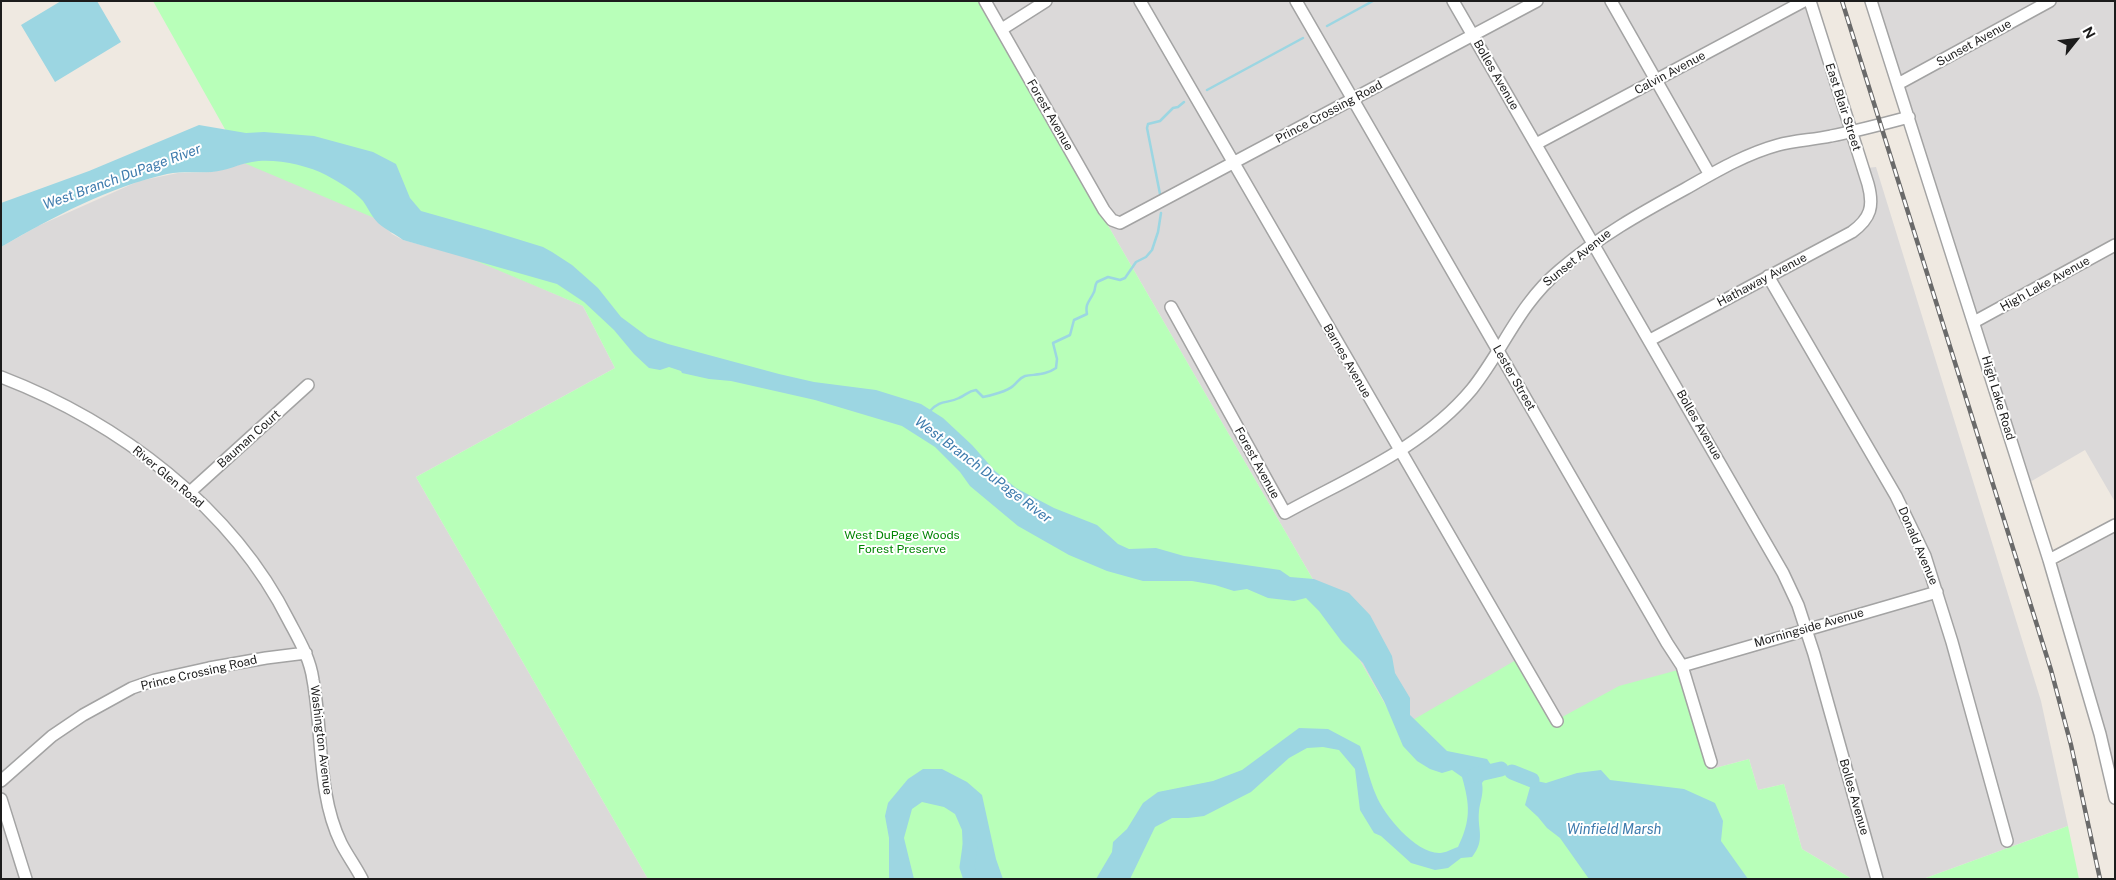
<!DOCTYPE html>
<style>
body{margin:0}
#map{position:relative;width:2116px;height:880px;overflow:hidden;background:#efe9e1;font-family:"Public Sans",sans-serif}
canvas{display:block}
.frame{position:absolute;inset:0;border:2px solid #1c1c1c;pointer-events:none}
.north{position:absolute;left:2051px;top:15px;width:50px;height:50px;-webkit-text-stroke:4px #fff;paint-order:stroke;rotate:61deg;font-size:14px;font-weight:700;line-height:20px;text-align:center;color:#1c1c1c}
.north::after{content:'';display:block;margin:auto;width:18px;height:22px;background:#1c1c1c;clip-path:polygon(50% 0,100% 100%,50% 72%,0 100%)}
</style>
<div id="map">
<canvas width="2116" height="880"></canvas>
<div class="frame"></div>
<div class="north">N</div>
</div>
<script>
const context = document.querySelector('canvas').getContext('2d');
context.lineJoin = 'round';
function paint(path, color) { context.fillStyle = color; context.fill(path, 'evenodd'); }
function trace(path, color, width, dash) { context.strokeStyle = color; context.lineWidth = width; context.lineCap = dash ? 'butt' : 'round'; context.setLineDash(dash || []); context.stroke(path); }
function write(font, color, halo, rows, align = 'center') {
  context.font = font + ' "Public Sans",sans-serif'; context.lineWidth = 4; context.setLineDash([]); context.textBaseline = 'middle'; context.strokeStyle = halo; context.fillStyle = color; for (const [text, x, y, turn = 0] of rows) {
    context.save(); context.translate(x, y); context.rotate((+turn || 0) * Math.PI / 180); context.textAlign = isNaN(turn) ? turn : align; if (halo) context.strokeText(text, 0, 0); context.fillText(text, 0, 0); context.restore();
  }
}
paint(new Path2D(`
 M978 1H1804L1856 169 1876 167 2041 701 2068 826 1923 879H1852L1802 849 1784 784 1758 790 1749 759 1708 770 1553 723 1399 728Z
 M1876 1H2115V502L2085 450 2030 482Z
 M250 162 346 186 392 234 403 240 474 259 583 306 615 368 416 477 648 879H1V247L38 226 139 181 178 173 211 172Z
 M2115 532V776L2083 652 2056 565Z`), '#dbd9d9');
paint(new Path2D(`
 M153 1H978L1399 728 1516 660 1553 722 1619 686 1678 670 1708 770 1749 759 1758 790 1784 784 1802 849 1852 879H648L416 477 615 368 583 306 244 163Z
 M2068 826 2079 879H1923Z`), '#b8ffb9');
paint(new Path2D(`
 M61 1H97L121 42 55 82 21 25Z
 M199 125 246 133 264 132 314 136 373 152 396 164 410 198 421 211 488 230 543 247 552 252 572 265 598 288 621 317 648 337 668 344 779 374 814 382 876 390 921 404 943 418 972 445 995 471 1016 488 1054 508 1097 525 1118 544 1129 549 1156 548 1184 556 1280 570 1290 577 1314 579 1349 593 1370 615 1392 656 1395 673 1410 698V715L1447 751 1487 759 1491 765 1490 772 1482 783C1484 794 1480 801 1479 811 1477 830 1486 839 1472 857L1461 858 1448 868 1435 870 1411 863 1381 836 1374 833 1360 810 1355 769 1339 750 1323 747 1307 748 1289 758 1251 792 1204 816 1188 818H1172L1155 827 1130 879H1096L1112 852 1113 842 1127 829 1143 803 1158 792 1213 781 1242 770 1299 728 1328 729 1360 746C1366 762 1369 779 1376 795 1384 815 1416 854 1440 853 1445 853 1452 849 1458 847 1471 820 1470 805 1462 777L1452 770 1442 773 1430 769 1417 761 1403 746 1384 701 1363 663 1342 642 1319 611 1306 598 1294 601 1268 598 1247 589 1234 591 1215 585 1192 581H1143L1107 571 1069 555 1018 526 970 486 960 472 935 447 902 426 815 400 731 381 709 379 682 373 681 371 669 367 660 370 649 368 634 354 614 330 584 302 557 284 403 240C395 234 386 230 378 223 372 217 368 208 363 201 353 190 339 182 326 175 307 165 273 158 252 162 239 164 226 171 212 172 197 173 183 171 167 174 109 187 53 217 1 247V203L89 171Z
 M923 769H942L967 782 982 795 996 859 1003 879H972L963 854 962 830 955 814 944 807 922 802 912 809 904 838 914 879H889V838L885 816 888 803 908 779Z
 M1601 770 1610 780 1684 789 1715 803 1723 821 1721 841 1748 879H1589L1560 838 1547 828 1538 817 1525 805 1532 780 1546 783 1577 773Z`), '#9cd6e2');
trace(new Path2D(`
 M1327 26 1373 1
 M1207 90 1303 38
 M1160 194 1147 128 1148 124 1160 121 1173 108 1178 107 1184 102
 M930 411C941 399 947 404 959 398 966 395 968 391 976 390L983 397C989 396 1008 391 1013 386 1018 382 1019 378 1025 376 1037 374 1046 375 1056 368L1057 359 1053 343 1070 335 1074 320 1087 314C1085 304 1089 302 1093 294 1096 290 1094 286 1097 282L1108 277 1120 280 1125 278 1136 262 1146 257 1152 250 1158 232 1161 213`), '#9cd6e2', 2.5);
trace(new Path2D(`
 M1512 772 1532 780
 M1475 775 1501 769
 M970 846 967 867 971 879`), '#9cd6e2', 15);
const minor = new Path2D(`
 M985 1 1104 210 1112 220 1120 223 1537 1
 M1140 1 1557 721
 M1296 1 1667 643 1682 666 1711 762
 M1453 1 1783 573 1798 605 1814 654 1877 879
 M1611 1 1710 175
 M1871 1 2049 560 2100 734 2115 798
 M1002 29 1046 1
 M1898 84 2050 1
 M1536 144 1804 1
 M1768 276 1896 496 1925 556 1952 642 2007 841
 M1171 307 1285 513C1350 477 1423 448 1472 389 1504 349 1518 305 1560 270 1598 237 1641 213 1685 189 1715 172 1745 154 1778 145 1795 140 1813 140 1831 136 1857 131 1883 124 1909 117
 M1974 322 2115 245
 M1650 340 1852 232C1871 218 1874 206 1868 184L1810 1
 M1 377C118 422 232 507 289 621 299 640 310 658 313 680 323 732 317 794 341 843 347 855 356 867 362 879
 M190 492 308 385
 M2049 560 2115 525
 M1682 666 1937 592
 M1 781 52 736 83 715 132 688 155 680 209 668 266 658 306 653
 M1 799 26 879`);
trace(minor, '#a3a3a3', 14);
trace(minor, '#fff', 11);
const rail = new Path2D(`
 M1842 1 2051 670 2071 745 2100 879`);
trace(rail, '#6a6a6a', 4.5);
trace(rail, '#fff', 2.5, [8]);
write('12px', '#1c1c1c', '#fff', [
 ["Sunset Avenue",1974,43,-29],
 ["Calvin Avenue",1670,73,-28],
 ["Bolles Avenue",1496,75,60],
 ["East Blair Street",1843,107,72],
 ["Prince Crossing Road",1329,112,-28],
 ["Forest Avenue",1050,115,60],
 ["Sunset Avenue",1577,258,-39],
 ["Hathaway Avenue",1762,280,-28],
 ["High Lake Avenue",2045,284,-29],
 ["Barnes Avenue",1347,361,60],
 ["Lester Street",1514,378,60],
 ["High Lake Road",1998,398,73],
 ["Bolles Avenue",1699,425,60],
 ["Bauman Court",249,439,-42],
 ["Forest Avenue",1257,463,61],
 ["River Glen Road",168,477,40],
 ["Donald Avenue",1918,546,67],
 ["Morningside Avenue",1809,628,-16],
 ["Prince Crossing Road",199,673,-13],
 ["Washington Avenue",321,740,83],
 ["Bolles Avenue",1854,797,74]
]);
write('12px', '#008503', '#fff', [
 ["West DuPage Woods",902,535],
 ["Forest Preserve",902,549]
]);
write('italic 14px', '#3e7bad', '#fff', [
 ["West Branch DuPage River",122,177,-20],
 ["West Branch DuPage River",983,470,37],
 ["Winfield Marsh",1614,830]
]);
</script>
